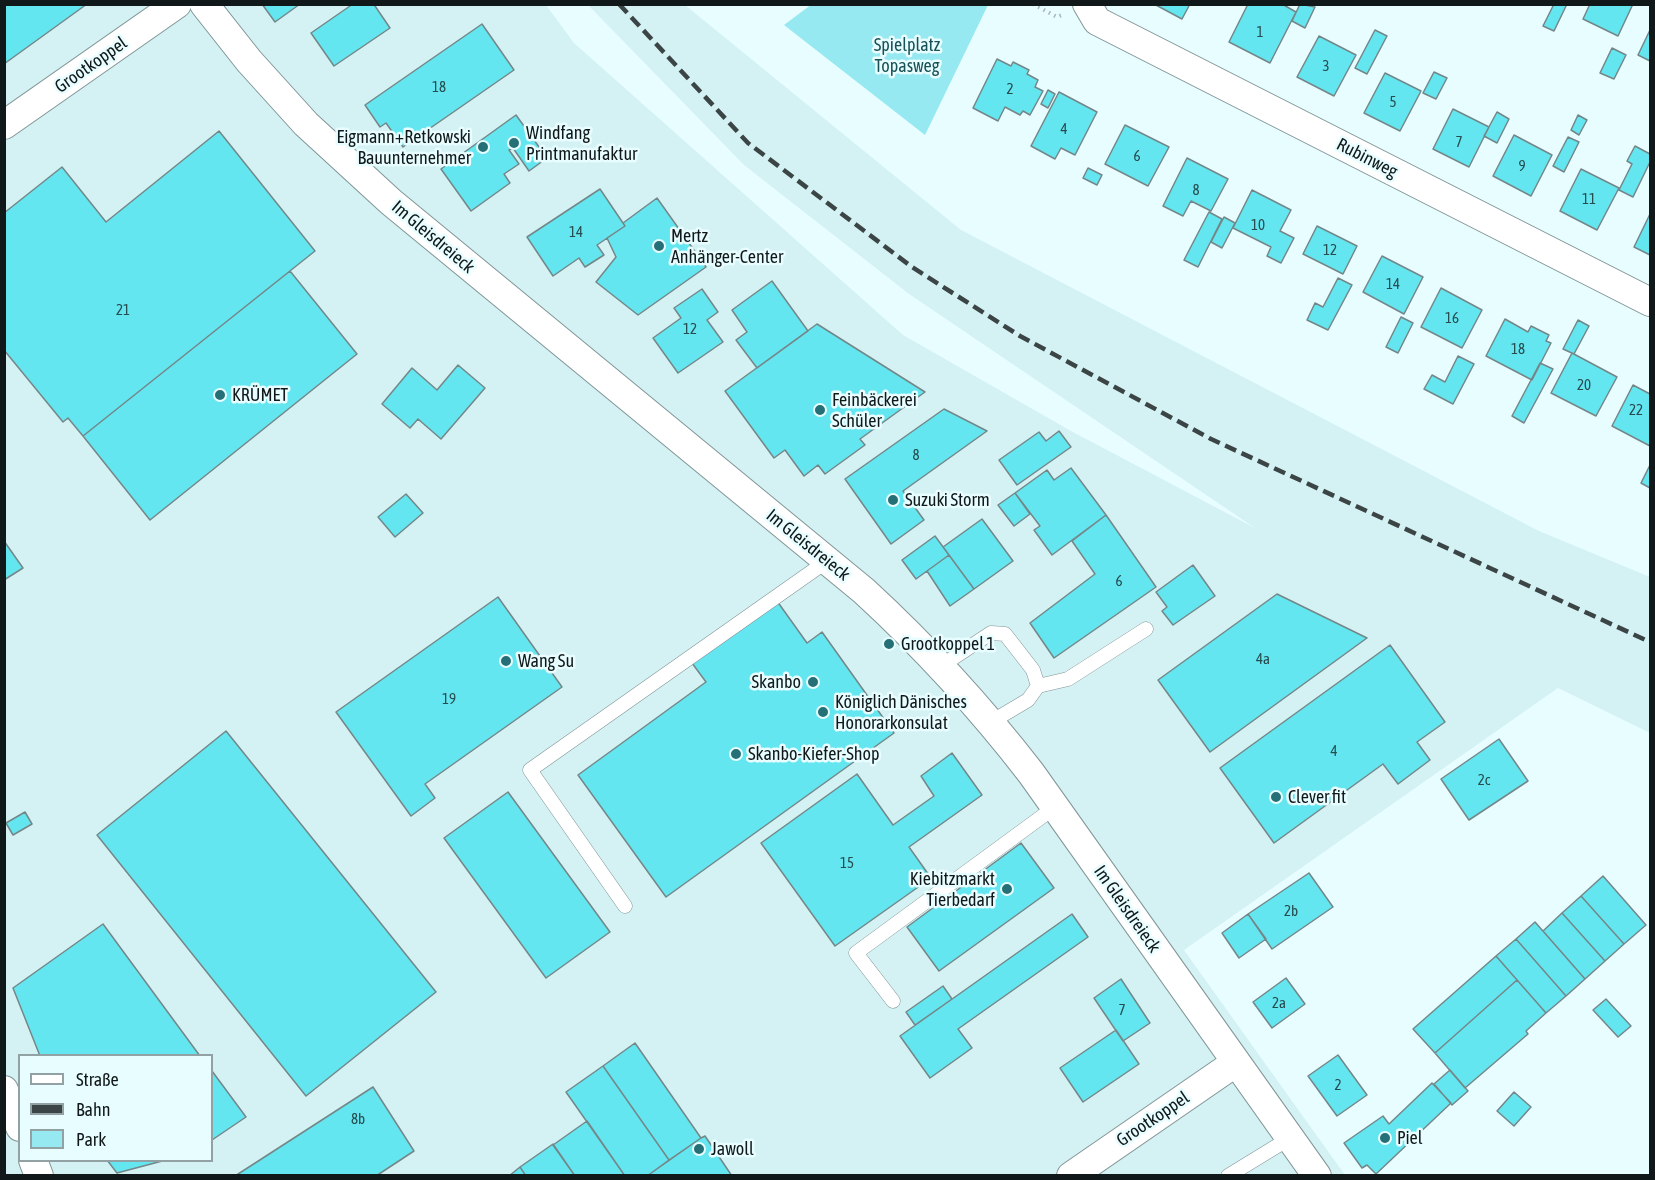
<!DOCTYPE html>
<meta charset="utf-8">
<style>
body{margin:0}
#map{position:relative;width:1655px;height:1180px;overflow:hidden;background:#e8fdff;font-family:"Asap Condensed",sans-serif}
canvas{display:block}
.frame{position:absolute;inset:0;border:6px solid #111819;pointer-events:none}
.legend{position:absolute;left:18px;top:1054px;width:195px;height:108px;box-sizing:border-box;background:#e8fdff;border:2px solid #92a1a3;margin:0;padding:8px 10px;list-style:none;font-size:18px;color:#111819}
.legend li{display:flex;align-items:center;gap:12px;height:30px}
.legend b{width:30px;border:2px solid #92a1a3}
</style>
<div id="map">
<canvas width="1655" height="1180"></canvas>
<div class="frame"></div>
<ul class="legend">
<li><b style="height:8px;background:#fff"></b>Straße</li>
<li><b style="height:8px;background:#3b4546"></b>Bahn</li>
<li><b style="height:16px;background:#96e9f0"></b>Park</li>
</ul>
</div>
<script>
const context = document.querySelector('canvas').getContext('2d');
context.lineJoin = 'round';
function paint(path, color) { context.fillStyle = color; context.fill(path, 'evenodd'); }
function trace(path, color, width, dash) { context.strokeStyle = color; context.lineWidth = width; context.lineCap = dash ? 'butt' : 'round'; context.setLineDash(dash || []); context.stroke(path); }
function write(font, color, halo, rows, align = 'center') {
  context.font = font + ' "Asap Condensed",sans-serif'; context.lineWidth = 5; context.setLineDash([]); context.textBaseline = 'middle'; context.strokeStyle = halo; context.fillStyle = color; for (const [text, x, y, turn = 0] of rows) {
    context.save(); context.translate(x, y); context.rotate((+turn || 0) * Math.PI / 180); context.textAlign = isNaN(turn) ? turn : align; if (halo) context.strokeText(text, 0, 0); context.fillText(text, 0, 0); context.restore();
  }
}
paint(new Path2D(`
 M5 5H546L574 43 903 335 1071 431 1255 528 909 294 744 165 588 5H685L961 230 1539 531 1650 577V733L1558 688 1184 950 1345 1175 5 1176ZM20 1056H212V1160H20Z`), '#d4f2f4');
paint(new Path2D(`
 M812 4H988V5L925 135 784 25Z`), '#96e9f0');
const building = new Path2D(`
 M4 4H87L4 64Z
 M262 4H300L275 22Z
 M349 4H377L375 6 390 28 334 66 311 33 350 6Z
 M1154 4H1190L1182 19Z
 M1248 4H1282L1296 12 1270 63 1229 42Z
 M1300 4 1315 7 1305 28 1292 21Z
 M1554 4H1567L1554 31 1543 26Z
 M1590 4H1633L1618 36 1583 19Z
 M482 24 514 70 403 147 386 123 380 127 365 105Z
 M1375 30 1387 36 1367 74 1355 68Z
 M1650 30V61L1638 55Z
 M1319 36 1356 55 1334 96 1297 77Z
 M1612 48 1626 55 1614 79 1600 73Z
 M997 59 1011 66 1013 62 1029 70 1027 74 1038 80 1035 87 1043 91 1030 115 1023 111 1020 115 1005 107 998 121 973 108Z
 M1434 72 1447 78 1436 99 1423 93Z
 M1385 73 1421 91 1400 131 1364 113Z
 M1048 90 1055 94 1048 108 1041 104Z
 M1059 92 1097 112 1075 155 1061 148 1055 159 1031 146Z
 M1453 109 1489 127 1469 167 1433 149Z
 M1497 112 1509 119 1497 143 1484 136Z
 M516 115 547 158 529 171 513 148 509 150 519 164 504 174 510 183 471 211 441 169Z
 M1578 115 1587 120 1579 135 1571 130Z
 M1125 125 1169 147 1148 186 1105 164Z
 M219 131 315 251 83 436 68 418 63 422 4 350V213L62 167 106 222Z
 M1514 135 1552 155 1531 196 1493 176Z
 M1568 137 1579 142 1564 172 1553 166Z
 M1635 146 1650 154V162L1633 197 1619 190 1632 164 1627 161Z
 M1187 158 1228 179 1211 211 1191 201 1183 216 1163 206Z
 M1088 168 1102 175 1097 185 1083 178Z
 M1581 169 1619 188 1597 230 1560 211Z
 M600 189 625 226 597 245 604 255 585 267 579 258 553 276 527 237Z
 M1252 190 1291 210 1280 231 1294 238 1281 263 1267 256 1271 247 1233 228Z
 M657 198 706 267 638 315 596 282 616 257 607 238 625 226 623 223Z
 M1209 212 1222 219 1198 267 1184 260Z
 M1650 214V255L1634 247Z
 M1224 217 1235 223 1222 248 1211 242Z
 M1317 226 1357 246 1343 274 1303 254Z
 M1382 256 1423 277 1404 314 1363 292Z
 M290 271 357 354 150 520 83 436Z
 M1338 278 1352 285 1328 330 1307 320 1315 303 1323 307Z
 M772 281 808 331 757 368 736 340 747 332 732 310Z
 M1441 288 1482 310 1462 348 1421 327Z
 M702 289 718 312 707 320 723 342 678 373 653 338 681 318 674 308Z
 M1401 317 1413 323 1398 353 1386 347Z
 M1505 319 1528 332 1531 326 1549 335 1546 341 1551 343 1532 380 1486 356Z
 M1578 320 1589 326 1574 354 1563 349Z
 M817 324 925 392 860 439 865 445 825 474 818 465 804 476 785 450 774 458 725 391Z
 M1572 353 1617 377 1596 416 1551 393Z
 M1458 356 1474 364 1453 404 1424 389 1432 375 1445 382Z
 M1540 363 1553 369 1524 423 1512 416Z
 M458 365 485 388 441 439 418 419 410 428 382 404 412 368 437 390Z
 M1633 385 1650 394V446L1612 426Z
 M944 409 987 431 903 491 924 520 891 544 845 479Z
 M1059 431 1071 447 1017 485 999 460 1039 432 1046 441Z
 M1650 465V488L1641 483Z
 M1071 468 1106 515 1052 555 1034 530 1040 526 1015 493 1047 470 1054 480Z
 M1015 493 1030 514 1014 526 998 505Z
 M406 494 423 513 395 537 378 517Z
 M1106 515 1156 587 1054 658 1030 623 1095 574 1072 541Z
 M982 519 1013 561 974 589 943 547Z
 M935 536 949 555 916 579 902 560Z
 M4 541 23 568 4 580Z
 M949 555 974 589 950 606 927 571Z
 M1193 565 1215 596 1173 625 1162 611 1167 607 1156 592Z
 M1277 594 1367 638 1210 752 1158 680Z
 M498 597 562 687 425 784 435 798 411 816 336 712Z
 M777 601 807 643 822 632 894 733 666 897 578 775 706 682 692 663Z
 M1390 645 1445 722 1417 742 1430 760 1398 784 1383 764 1274 843 1220 768Z
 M226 731 436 992 306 1096 97 835Z
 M1499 739 1528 781 1469 820 1441 779Z
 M952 753 982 795 909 847 931 878 835 946 761 843 857 774 893 825 934 796 921 776Z
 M508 792 610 932 546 978 444 838Z
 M25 812 32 824 13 835 6 823Z
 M1021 843 1054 888 939 971 907 927Z
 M1309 873 1333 907 1272 949 1248 914Z
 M1603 876 1646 925 1624 944 1581 896Z
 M1581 896 1624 944 1605 961 1562 913Z
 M1562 913 1605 961 1585 979 1543 931Z
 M1072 914 1088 937 958 1029 972 1048 930 1078 900 1036Z
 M1248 914 1266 939 1239 958 1222 933Z
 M1535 922 1585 979 1566 996 1516 939Z
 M103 924 200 1056H40L13 988Z
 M1516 939 1566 996 1546 1013 1496 956Z
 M1496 956 1517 980 1435 1053 1413 1029Z
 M1286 978 1305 1004 1272 1028 1253 1002Z
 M1121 979 1150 1023 1123 1041 1094 998Z
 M1517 980 1546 1013 1526 1031 1528 1034 1465 1088 1435 1053Z
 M943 986 952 999 915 1025 906 1012Z
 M1606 999 1631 1026 1618 1037 1593 1010Z
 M1116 1030 1139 1064 1083 1102 1060 1068Z
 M635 1043 701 1138 669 1160 603 1066Z
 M1338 1055 1367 1095 1337 1116 1308 1076Z
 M603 1066 669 1160 647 1176H625L566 1092Z
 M1450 1070 1468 1091 1452 1105 1434 1084Z
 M212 1071 246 1117 212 1140Z
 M1432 1083 1451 1103 1376 1174 1367 1165 1362 1168 1344 1143 1383 1116 1389 1124Z
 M373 1087 414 1151 376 1176H235Z
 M1514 1092 1531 1107 1514 1126 1497 1111Z
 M587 1121 625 1176H575L553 1145Z
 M705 1136 732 1176H647L701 1138Z
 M553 1144 575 1176H526L520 1167Z
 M107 1160H166L117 1173Z
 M520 1167 526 1176H509Z`);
paint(building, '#64e6f1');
trace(building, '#748788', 1.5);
const lane = new Path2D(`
 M941 666 991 633 1005 634 1033 670 1038 686 1028 700 991 722
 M1038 686 1068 679 1146 629
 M625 906 530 770 827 561
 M893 1001 856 953 1055 807
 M1228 1176 1290 1138`);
const street = new Path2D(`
 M204 4 249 61 306 124 391 202 864 591C925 647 980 707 1031 773L1317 1176
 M1087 4 1097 21 1650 302
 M4 125 177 4
 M4 1090 20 1127
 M33 1160 39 1176
 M1071 1176 1235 1063`);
trace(lane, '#829597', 15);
trace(street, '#829597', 30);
trace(new Path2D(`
 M1033 4 1057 17 1062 15`), '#a7b8ba', 4, [1.5, 4.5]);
trace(lane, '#fff', 14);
trace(street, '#fff', 28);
trace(new Path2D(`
 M619 4 748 143 912 267 1020 336 1211 439 1650 642`), '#3b4546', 4.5, [12, 6]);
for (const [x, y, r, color] of [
 [514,143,6,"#257076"],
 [483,147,6,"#257076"],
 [659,246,6,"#257076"],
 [220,395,6,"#257076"],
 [820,410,6,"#257076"],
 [893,500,6,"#257076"],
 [889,644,6,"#257076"],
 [506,661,6,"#257076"],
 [813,682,6,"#257076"],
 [823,712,6,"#257076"],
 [736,754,6,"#257076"],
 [1276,797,6,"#257076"],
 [1007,889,6,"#257076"],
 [1385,1138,6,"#257076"],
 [699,1149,6,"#257076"]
]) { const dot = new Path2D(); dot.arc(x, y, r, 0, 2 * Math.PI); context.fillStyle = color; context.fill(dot); trace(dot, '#e8fdff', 2); }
write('15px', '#264c4f', null, [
 ["1",1260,32],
 ["3",1326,66],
 ["18",439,87],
 ["2",1010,89],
 ["5",1393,102],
 ["4",1064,129],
 ["7",1459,142],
 ["6",1137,156],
 ["9",1522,166],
 ["8",1196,190],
 ["11",1589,199],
 ["10",1258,225],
 ["14",576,232],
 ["12",1330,250],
 ["14",1393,284],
 ["21",123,310],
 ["16",1452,318],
 ["12",690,329],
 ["18",1518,349],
 ["20",1584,385],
 ["22",1636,410],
 ["8",916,455],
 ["6",1119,581],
 ["4a",1263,659],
 ["19",449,699],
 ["4",1334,751],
 ["2c",1484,780],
 ["15",847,863],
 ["2b",1291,911],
 ["2a",1279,1003],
 ["7",1122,1010],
 ["2",1338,1085],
 ["8b",358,1119]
]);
write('18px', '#185156', '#e8fdff', [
 ["Spielplatz",907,45],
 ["Topasweg",907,66]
]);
write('18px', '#111819', '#e8fdff', [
 ["Grootkoppel",91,65,-35],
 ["Rubinweg",1367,158,27],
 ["Im Gleisdreieck",433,237,40],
 ["Im Gleisdreieck",808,545,39],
 ["Im Gleisdreieck",1127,909,55],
 ["Grootkoppel",1153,1119,-34]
]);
write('18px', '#111819', '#e8fdff', [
 ["Windfang",526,133],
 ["Printmanufaktur",526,154],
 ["Eigmann+Retkowski",471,137,"right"],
 ["Bauunternehmer",471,158,"right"],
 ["Mertz",671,236],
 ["Anhänger-Center",671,257],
 ["KRÜMET",232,395],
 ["Feinbäckerei",832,400],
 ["Schüler",832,421],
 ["Suzuki Storm",905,500],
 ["Grootkoppel 1",901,644],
 ["Wang Su",518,661],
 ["Skanbo",801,682,"right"],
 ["Königlich Dänisches",835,702],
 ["Honorarkonsulat",835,723],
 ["Skanbo-Kiefer-Shop",748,754],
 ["Clever fit",1288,797],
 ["Kiebitzmarkt",995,879,"right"],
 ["Tierbedarf",995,900,"right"],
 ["Piel",1397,1138],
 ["Jawoll",711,1149]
], 'left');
</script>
